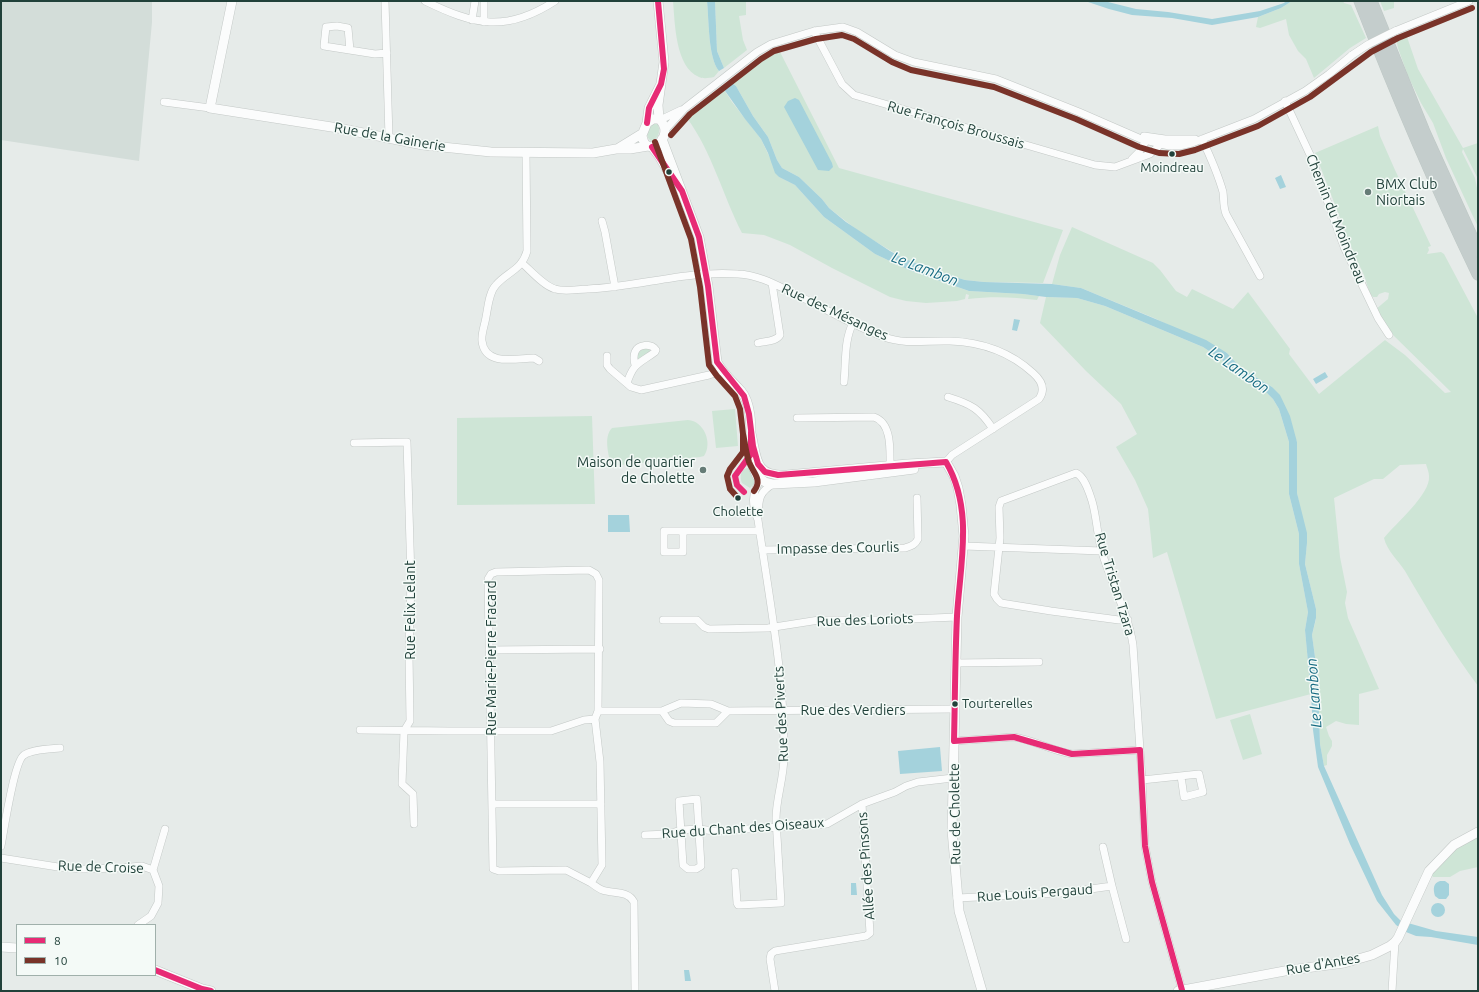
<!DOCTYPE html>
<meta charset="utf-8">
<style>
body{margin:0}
#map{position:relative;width:1479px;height:992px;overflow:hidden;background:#e6ebe9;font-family:Ubuntu,sans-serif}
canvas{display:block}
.frame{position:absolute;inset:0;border:2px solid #21413a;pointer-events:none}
.legend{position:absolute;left:16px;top:924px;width:140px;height:52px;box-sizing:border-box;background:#f4faf7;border:1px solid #a0b0ab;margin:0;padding:5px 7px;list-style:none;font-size:12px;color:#21413a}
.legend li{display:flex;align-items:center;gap:8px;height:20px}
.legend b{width:20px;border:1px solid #a0b0ab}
</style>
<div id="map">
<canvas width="1479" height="992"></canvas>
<div class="frame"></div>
<ul class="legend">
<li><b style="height:5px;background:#e72b75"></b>8</li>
<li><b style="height:5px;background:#793329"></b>10</li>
</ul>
</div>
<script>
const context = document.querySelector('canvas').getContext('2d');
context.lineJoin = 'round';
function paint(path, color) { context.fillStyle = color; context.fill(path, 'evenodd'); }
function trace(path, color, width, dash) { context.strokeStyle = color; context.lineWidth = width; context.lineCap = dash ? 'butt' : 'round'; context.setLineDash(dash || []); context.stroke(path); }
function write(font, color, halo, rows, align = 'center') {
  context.font = font + ' Ubuntu,sans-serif'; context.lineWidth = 3; context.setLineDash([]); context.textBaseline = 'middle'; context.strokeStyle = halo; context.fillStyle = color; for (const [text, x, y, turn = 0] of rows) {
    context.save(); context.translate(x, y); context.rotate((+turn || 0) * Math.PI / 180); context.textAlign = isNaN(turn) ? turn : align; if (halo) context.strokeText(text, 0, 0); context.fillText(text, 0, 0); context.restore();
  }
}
paint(new Path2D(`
 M1 1H152V22L139 161 1 140Z`), '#d3ddd9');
paint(new Path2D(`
 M673 1H707C709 19 708 58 719 71L714 77C709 78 703 79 699 77 675 67 675 23 673 1Z
 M715 1H746V15L739 16 743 40 747 50 724 68 717 51Z
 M1292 1H1343L1344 3 1351 5 1366 38 1350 48 1314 78 1306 59 1298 51 1289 35 1286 19 1260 28 1256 27 1258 17 1281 8Z
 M1380 1H1394V8L1384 11Z
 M1406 34 1418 69 1463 148 1478 143V179L1463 149 1462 152 1475 178 1478 193V227L1446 158 1433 123 1421 103 1408 76 1398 48 1396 38Z
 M778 48 839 168 1063 230 1043 283 984 282 965 280 933 270 903 258 861 233 829 208 822 199 799 177 782 168 777 160 768 137 753 116 736 86 732 83Z
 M723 88 732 102 761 139 779 177 795 185 824 217 875 254 909 270 969 291 1023 294 1039 296 1037 300C1014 297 992 296 968 299L969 295 966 294 965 299 957 301 926 303 906 301 890 297 832 268 790 245 764 235 742 233C723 196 712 152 687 118Z
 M655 123 658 125C661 131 658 140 651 141L648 138 647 134 650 125Z
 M1378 126 1380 136 1395 170 1431 246 1428 247 1429 250 1427 254 1441 252 1444 254 1478 318V686C1451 650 1428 610 1405 571 1398 560 1387 551 1384 538 1395 524 1431 494 1429 476 1429 472 1427 468 1426 464L1400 465 1383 479H1374L1334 498 1340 557 1347 592 1345 603 1348 618 1379 689 1359 694V725L1346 724 1336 721 1326 727 1329 736 1332 741V746L1327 755V765L1324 766 1320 744 1318 679 1312 635 1316 619V609L1305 564 1307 543 1297 493V442L1272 387 1241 368 1227 353 1154 318 1081 288 1052 284 1060 255 1072 227 1153 263 1160 270 1176 291 1187 297 1192 289 1233 309 1248 292 1290 349 1289 354 1319 394 1385 340 1405 355 1445 393 1451 392 1392 334 1375 310 1388 299 1389 293 1385 292 1379 294 1377 297H1373L1370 294 1364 275 1354 254 1315 153Z
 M1046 297 1077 298 1105 306 1203 347 1221 359 1237 374 1267 393 1273 399 1279 409 1289 442V494L1299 534V564L1308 612 1305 630 1311 694 1216 719 1167 552 1153 558 1148 509 1135 480 1116 447 1137 434 1121 404 1086 371 1040 323Z
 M645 347 650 349V352L639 360H637L636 353Z
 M735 409 738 446 716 448 712 411Z
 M592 416 595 504 457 505V418Z
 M688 420C704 421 713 443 704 456L700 457 611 466C609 455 603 437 612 428Z
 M748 468 754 476V484L750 488 742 483C739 477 741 468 748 468Z
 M1250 714 1262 754 1243 760 1230 720Z
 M1478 832V867L1460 871 1450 877H1433L1429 871Z`), '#cee5d6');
paint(new Path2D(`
 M707 1H715L717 51 724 68 719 71C708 58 709 19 707 1Z
 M1085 1H1104L1136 9 1168 12 1212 19 1260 11 1284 3 1286 1H1292L1281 8 1258 17 1212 25 1172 18 1132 15 1109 9Z
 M732 83 736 86 753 116 768 137 777 160 782 168 799 177 822 199 829 208 846 222 890 251 903 258 933 270 965 280 984 282 1052 284 1081 288 1206 340 1227 353 1241 368 1272 387 1280 395 1290 416 1297 442V493L1307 533V543L1305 564 1316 609V618L1312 635 1318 679 1320 744 1324 766 1382 895 1394 914 1401 921 1436 931 1478 937V945L1431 937 1416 936 1406 932 1396 925 1377 901 1350 844 1318 767 1313 730 1311 694 1305 630 1308 612 1299 564V534L1289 494V442L1279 409 1273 399 1267 393 1237 374 1221 359 1203 347 1105 306 1077 298 1046 297 1023 294 969 291 909 270 875 254 824 217 795 185 779 177 775 173 768 153 761 139 745 119 723 88Z
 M795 98 799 100 832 163 833 167 829 171 818 170 784 107 788 101Z
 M1281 175 1286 187 1280 189 1275 178Z
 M1014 319 1020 320 1017 331 1012 330Z
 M1325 372 1328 377 1316 384 1313 379Z
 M608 515H629L630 532H608Z
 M940 747 942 771 900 774 898 751Z
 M1440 881H1445L1449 884V895L1446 899H1439L1435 896C1433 889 1433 883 1440 881Z
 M851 883H856L857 895H851Z
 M1431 910a7 7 0 1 1 14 0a7 7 0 1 1-14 0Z
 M684 970H689L691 981H685Z`), '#a4d2dc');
const minor = new Path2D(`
 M385 1 389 138
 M425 1C474 25 506 33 555 1
 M484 1V22
 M472 20 475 1
 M814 31 842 84 854 95 1095 165 1115 167 1150 154 1160 145 1158 143
 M1395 31 1469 1
 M350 50 348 28 337 26 326 27 324 46 375 54 387 53
 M1285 101 1312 159 1344 247 1378 318 1389 335
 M164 102 210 108
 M660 120 681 110
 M665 130 685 108 757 52 771 44 814 31 843 27 857 32 895 55 914 62 996 79 1079 112 1141 139 1169 146H1179L1192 143 1254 119 1305 91 1329 74 1352 55
 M1144 136 1165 139H1195
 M1202 139C1210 156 1218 174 1223 192 1224 200 1223 206 1226 214L1260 276
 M526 153 527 251C522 270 507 272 496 285 489 292 488 307 486 317 485 324 481 334 482 341 485 367 517 358 534 358L539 361
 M1132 159 1139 152 1146 141 1151 140
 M602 221 605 232 615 287
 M522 263C531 271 544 286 555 289 565 292 578 289 588 289 638 287 688 270 738 274 760 275 778 286 797 295 826 309 854 326 884 337 906 345 928 340 950 341 981 342 1010 352 1033 373 1041 380 1046 389 1039 399L952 455 946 462
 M758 343C765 341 776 342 780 335L772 283
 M607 356V365L610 369 631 387 641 390 709 375 721 371
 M844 382C846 362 844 340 853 323
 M627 383C634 362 639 364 655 352L656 350C651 343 638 344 635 352 633 357 634 361 635 365
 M948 397C971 404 980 409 993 429
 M797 418 874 417C892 423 890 450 890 466
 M354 443 407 442 411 579 409 654 410 721 404 731 402 784 413 794 414 824
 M758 516C759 500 758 493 773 484
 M683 531V552H664V531H759
 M964 546 1102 551
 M762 550 905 548C911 546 915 545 918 539L917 498
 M663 620H697L704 627 709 629 768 628 819 620H884L957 617
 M1128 620H1119L1051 611 1001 603 997 599 994 594 1000 538 999 507 1001 501 1076 473C1085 477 1089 492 1092 501 1097 518 1097 536 1102 552 1111 584 1128 612 1133 645L1142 780 1145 846 1152 882 1182 990
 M489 650 600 649
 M956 663 1039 662
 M598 711H662L681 703 711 704 728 711 955 709
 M662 711 669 721 674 723H716L728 711
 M360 730 449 731H551L584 720 595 719
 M954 741 1014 737C1034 740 1052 751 1072 754L1140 750
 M1142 780 1199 774 1203 792 1184 797 1181 776
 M697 799 701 866 696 869H688L683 865 679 801Z
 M492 804H601
 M645 835 668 834 681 830 699 829 714 831 827 824 862 804 895 792 906 786 918 782 953 778
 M1 846C4 831 14 761 24 755 33 749 50 749 60 748
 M1103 847 1112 886
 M1 858 58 867 83 869 120 868 142 866 153 870
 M735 872 737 903 738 905 781 903 776 819C776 798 784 778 784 756 785 678 769 598 758 520 752 505 751 494 761 479
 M591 883 566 870 499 871 493 869 488 579 491 574 496 572 589 570 596 574 599 580 598 711 595 719 600 762 602 865 591 883C594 885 598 888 602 890 613 894 628 890 634 902L635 991
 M957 898 1062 893 1112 886 1126 939
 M138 925 151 916 158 903 159 886 153 870 165 829
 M775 991 770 959 771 954 775 951 866 936 870 933 862 804
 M1392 991 1395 942`);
const tertiary = new Path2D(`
 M232 1 210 108 338 128 423 145 491 152 593 153 616 149H630L648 146
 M658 1 664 62 658 105 659 119
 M647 123 653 119H659C678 136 645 162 642 135L647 123 649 108 661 84
 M662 139 699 237 708 286 717 362C723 374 732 381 741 391 751 403 751 424 751 439
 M652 147 659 156 672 178
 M617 149 643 133
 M751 433C757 459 754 477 787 475L908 464 946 462 954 476 958 488 961 505 964 536 957 617 952 830 959 911 982 991
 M752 458 753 467 757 476 765 482 773 484 814 482 914 469
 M1 947 17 948
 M155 970 202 989 211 991
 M1178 991 1290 970 1344 963 1372 955 1390 946 1395 942 1398 938 1429 871 1454 845 1478 832`);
const trunk = new Path2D(`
 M1360 1C1396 94 1435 185 1478 274
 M1371 1 1424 132 1478 251`);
trace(minor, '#c3c8c6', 8);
trace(tertiary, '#c3c8c6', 10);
trace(trunk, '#bdc7c4', 13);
trace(minor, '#fbfcfc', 7);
trace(tertiary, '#fbfcfc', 9);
trace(trunk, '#c4cdcc', 12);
const minorBridge = new Path2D(`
 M1352 55 1367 45 1395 31`);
trace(minorBridge, '#c3c8c6', 8, []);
trace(minorBridge, '#fbfcfc', 7);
trace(new Path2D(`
 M647 123 649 108 661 84 664 69 658 1
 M652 147 682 191 699 237 708 286 717 362 744 396 749 414 753 446 758 464 765 472 778 475 946 462C974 510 960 564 957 616 955 658 955 700 954 741
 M744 492 737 485 735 476 751 454V432
 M954 741 1014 737 1072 754 1140 750
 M1140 750 1145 846 1152 882 1182 990
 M155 970 202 989 211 991`), '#e72b75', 6);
trace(new Path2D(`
 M671 135 690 114 761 59 774 51 816 39 842 35 854 39 892 62 911 70 994 87 1076 119 1139 147 1159 153 1179 154 1195 150 1258 126 1310 97 1371 52 1398 38 1472 8
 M655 142 691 239 700 287 709 365 717 376 735 396 740 409 743 434V452L730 469 727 476 730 489 738 498
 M743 434C745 443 746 453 749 462 753 473 763 479 754 491`), '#793329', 6);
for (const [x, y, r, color] of [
 [1172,154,3.5,"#21413a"],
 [669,172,3.5,"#21413a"],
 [1368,192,4,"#667c77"],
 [703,470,4,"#667c77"],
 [738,498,3.5,"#21413a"],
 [955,704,3.5,"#21413a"]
]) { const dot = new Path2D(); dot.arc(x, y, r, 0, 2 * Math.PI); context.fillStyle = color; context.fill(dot); trace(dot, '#f4faf7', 1.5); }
write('13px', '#21413a', '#f4faf7', [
 ["Moindreau",1172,168],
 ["Cholette",738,512],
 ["Tourterelles",962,704,"left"]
]);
write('14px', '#21413a', '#f4faf7', [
 ["Rue François Broussais",956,125,16],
 ["Rue de la Gainerie",390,137,10],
 ["Chemin du Moindreau",1336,219,68],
 ["Rue des Mésanges",835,312,25],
 ["Impasse des Courlis",838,548,-1],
 ["Rue Tristan Tzara",1115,584,73],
 ["Rue Felix Lelant",410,610,-90],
 ["Rue des Loriots",865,620,-2],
 ["Rue Marie-Pierre Fracard",491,658,-90],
 ["Rue des Verdiers",853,710],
 ["Rue des Piverts",781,714,-93],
 ["Rue de Cholette",955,814,-91],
 ["Rue du Chant des Oiseaux",743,828,-4],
 ["Allée des Pinsons",866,866,-94],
 ["Rue de Croise",101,867,2],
 ["Rue Louis Pergaud",1035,893,-4],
 ["Rue d'Antes",1323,964,-10]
]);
write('14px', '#21413a', '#f4faf7', [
 ["BMX Club",1376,184],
 ["Niortais",1376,200],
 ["Maison de quartier",695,462,"right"],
 ["de Cholette",695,478,"right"]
], 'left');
write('italic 15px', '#166b82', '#f4faf7', [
 ["Le Lambon",925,269,21],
 ["Le Lambon",1239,370,35],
 ["Le Lambon",1314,693,-94]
]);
</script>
